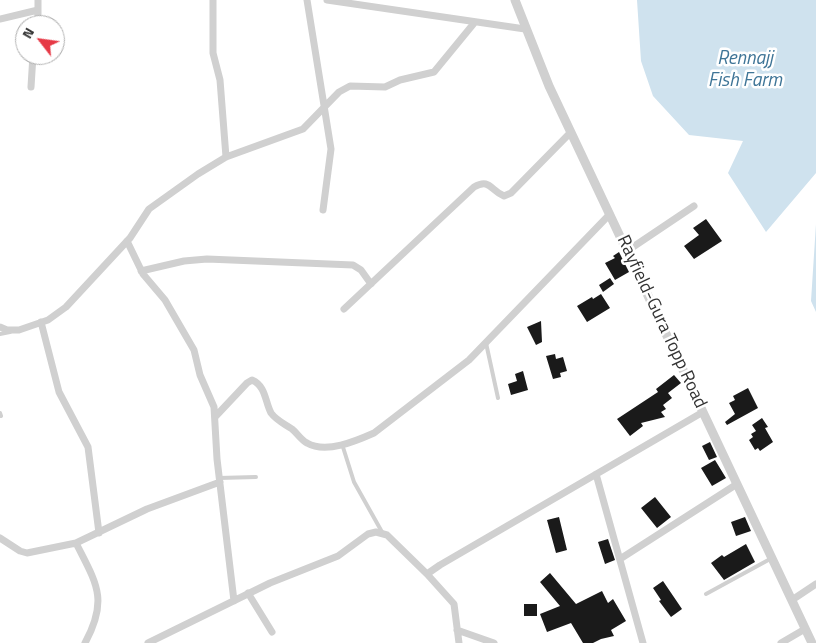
<!DOCTYPE html>
<style>
body{margin:0}
#map{position:relative;width:816px;height:643px;overflow:hidden;background:#fff;font-family:"Titillium Web",sans-serif}
canvas{display:block}
.north{position:absolute;left:15px;top:15px;width:50px;height:50px;box-sizing:border-box;background:#fff;border:1px solid #adadad;border-radius:50%;rotate:300deg;font-size:14px;font-weight:700;line-height:20px;text-align:center;color:#333}
.north::after{content:'';display:block;margin:auto;width:18px;height:22px;background:#e63946;clip-path:polygon(50% 0,100% 100%,50% 72%,0 100%)}
</style>
<div id="map">
<canvas width="816" height="643"></canvas>
<div class="north">N</div>
</div>
<script>
const context = document.querySelector('canvas').getContext('2d');
context.lineJoin = 'round';
function paint(path, color) { context.fillStyle = color; context.fill(path, 'evenodd'); }
function trace(path, color, width, dash) { context.strokeStyle = color; context.lineWidth = width; context.lineCap = dash ? 'butt' : 'round'; context.setLineDash(dash || []); context.stroke(path); }
function write(font, color, halo, rows, align = 'center') {
  context.font = font + ' "Titillium Web",sans-serif'; context.lineWidth = 5; context.setLineDash([]); context.textBaseline = 'middle'; context.strokeStyle = halo; context.fillStyle = color; for (const [text, x, y, turn = 0] of rows) {
    context.save(); context.translate(x, y); context.rotate((+turn || 0) * Math.PI / 180); context.textAlign = isNaN(turn) ? turn : align; if (halo) context.strokeText(text, 0, 0); context.fillText(text, 0, 0); context.restore();
  }
}
paint(new Path2D(`
 M637 0H816V173L766 232 728 173 743 141 689 135 653 96 641 61Z
 M816 224V312L811 301Z`), '#cfe2ee');
paint(new Path2D(`
 M706 219 722 241 694 259 684 246 699 235 693 228Z
 M619 252 629 272 615 280 605 263 615 258 613 256Z
 M610 278 614 284 603 292 599 285Z
 M601 294 610 308 587 322 577 306 592 297 593 299Z
 M541 321 542 342 536 345 527 327Z
 M555 354 556 359 563 357 567 371 560 373 561 377 553 379 546 356Z
 M523 371 528 390 511 395 508 384 517 381 515 374Z
 M674 375 681 383 668 393 672 398 663 405 666 409 661 412 665 417 641 423 643 426 630 436 617 419 658 392 656 389Z
 M748 388 758 408 727 425 725 422 735 414 729 403 735 400 733 396Z
 M762 418 768 427 765 428 773 442 760 451 758 448 755 450 749 440 753 437 751 434 756 431 752 425Z
 M710 442 717 457 709 460 702 446Z
 M715 460 726 478 712 486 701 468Z
 M655 497 671 517 657 528 641 508Z
 M559 517 567 550 556 553 547 520Z
 M745 517 751 531 736 536 731 522Z
 M608 539 615 560 605 564 598 542Z
 M746 544 755 562 724 580 711 563 722 555 724 557Z
 M550 573 576 604 602 591 608 603 613 599 626 621 611 630 614 636 601 639 593 643H583L571 623 547 632 540 614 560 606 540 582Z
 M663 581 682 609 671 617 659 601 661 600 653 588Z
 M524 604H537V616H524Z`), '#1a1a1a');
trace(new Path2D(`
 M0 334 10 332
 M486 343 498 398
 M0 413 1 416
 M342 444 354 482 382 532
 M219 478 256 477
 M706 594 772 558`), '#d0d0d0', 4);
trace(new Path2D(`
 M213 0V53L220 80 226 157
 M307 0 331 149 323 210
 M327 0 525 29
 M0 19 38 10
 M38 25V0
 M31 87 33 55
 M127 241 143 274 165 300 194 350 200 375 214 407 217 459 234 601
 M627 251 694 206
 M141 271 184 261 207 259 353 265 361 270 371 284
 M344 309 474 187C490 178 490 190 504 196L511 193 571 132
 M41 322 59 392 88 447 99 533
 M0 327 7 330H19L48 320 66 307 130 238 149 209 198 174 226 157 303 129 339 92 350 86 385 87 400 80 434 72 475 22
 M215 417 247 383 252 380C266 386 265 402 271 413 277 421 285 424 292 429 297 433 301 440 307 443 326 454 356 441 374 433L469 360 610 214
 M596 474 643 643
 M0 538 20 551 27 553 76 543 147 509 220 482
 M76 543C96 583 109 599 85 643
 M620 559 737 484
 M427 574 454 604 459 643
 M248 593 272 632
 M792 600 816 584
 M457 630 494 643
 M148 643 270 583 338 556 368 534 376 532 387 535 427 574 440 565 703 412
 M781 643 805 629`), '#d0d0d0', 7);
trace(new Path2D(`
 M515 0 549 86 812 643`), '#d0d0d0', 9);
write('18px', '#333', '#fff', [
 ["Rayfield-Gura Topp Road",661,322,65]
]);
write('italic 19px', '#3f7597', '#fff', [
 ["Rennajj",745,59],
 ["Fish Farm",745,81]
]);
</script>
